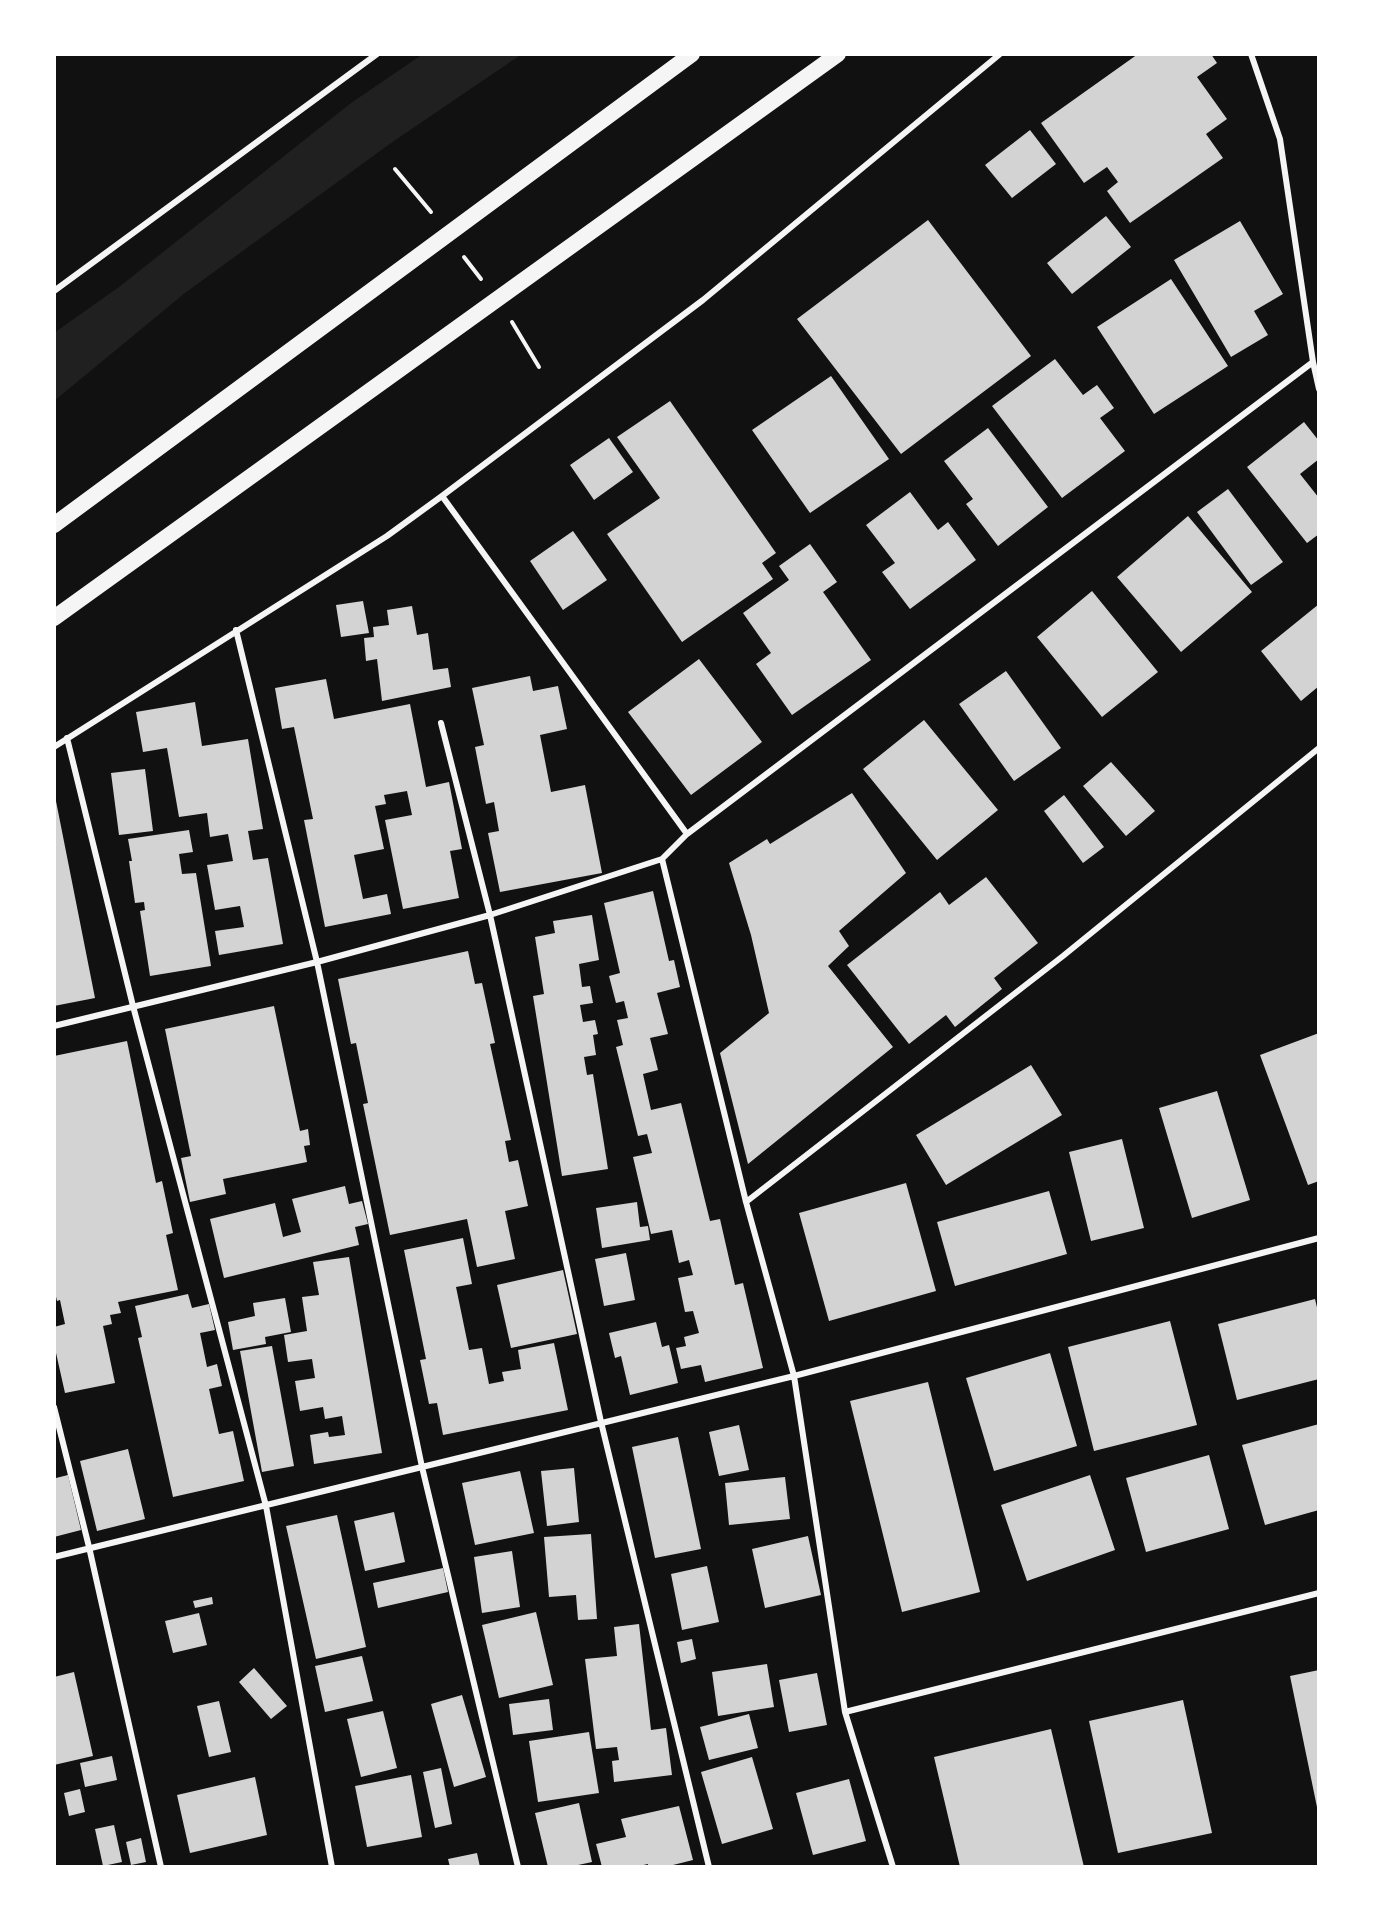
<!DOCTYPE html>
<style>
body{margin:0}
#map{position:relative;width:1373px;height:1921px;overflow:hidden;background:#111;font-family:Lora,serif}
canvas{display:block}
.frame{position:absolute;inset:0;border:56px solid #fff;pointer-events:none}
</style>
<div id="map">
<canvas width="1373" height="1921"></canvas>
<div class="frame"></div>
</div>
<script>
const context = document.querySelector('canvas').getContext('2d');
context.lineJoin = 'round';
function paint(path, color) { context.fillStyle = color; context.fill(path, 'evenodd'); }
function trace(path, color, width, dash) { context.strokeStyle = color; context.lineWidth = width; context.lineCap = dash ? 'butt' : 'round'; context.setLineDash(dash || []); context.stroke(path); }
paint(new Path2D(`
 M423 54H522L391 143 185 293 54 401V333L119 287 351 103Z`), '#202020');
paint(new Path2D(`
 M1138 54H1211L1217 63 1197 77 1227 119 1206 134 1223 158 1130 223 1107 191 1118 182 1107 167 1084 183 1041 123Z
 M1030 130 1056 164 1012 198 985 165Z
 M1106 216 1131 247 1072 294 1047 263Z
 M928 220 1031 356 901 454 797 319Z
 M1240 221 1283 294 1254 311 1268 335 1231 357 1174 260Z
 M1171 279 1228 366 1154 414 1097 327Z
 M1055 359 1083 395 1097 385 1114 408 1100 418 1125 451 1062 498 992 406Z
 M831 376 889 459 810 513 752 430Z
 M670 401 776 553 762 563 773 579 682 642 607 534 660 498 617 437Z
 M1304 422 1319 441V459L1300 474 1319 498V534L1307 543 1247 467Z
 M988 428 1048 507 998 546 966 504 973 499 944 461Z
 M609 438 633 472 594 500 570 465Z
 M1228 489 1283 562 1251 585 1197 512Z
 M910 492 938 530 948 522 976 560 910 609 882 572 895 563 866 525Z
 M1188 516 1252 592 1181 652 1117 577Z
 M573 531 607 580 563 610 530 561Z
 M810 544 837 582 823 592 871 660 792 715 756 664 771 653 743 613 789 580 779 566Z
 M1092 591 1158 672 1102 717 1037 637Z
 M363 601 369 633 341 637 336 605Z
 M1319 604V686L1301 701 1261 651Z
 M412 606 417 635 428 633 433 670 448 668 451 687 382 701 377 659 366 661 364 638 374 637 373 627 389 625 387 610Z
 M699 659 762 742 691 795 628 712Z
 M1006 671 1061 748 1014 781 959 704Z
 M530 676 533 691 558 686 567 729 540 735 551 792 585 785 602 873 500 892 488 833 499 831 494 802 486 804 475 747 484 745 472 688Z
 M326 679 334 719 410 704 426 787 449 782 462 849 450 851 459 898 403 909 385 820 412 815 407 791 384 795 386 804 375 806 384 849 354 855 363 899 387 894 391 914 325 927 304 820 313 819 294 727 282 729 275 688Z
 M195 702 202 746 248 739 263 829 248 831 253 860 268 858 283 944 219 955 215 931 244 927 240 906 215 910 207 865 233 861 228 834 210 837 207 813 179 817 167 748 143 752 136 712Z
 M924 720 998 810 937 860 863 769Z
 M1111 762 1155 811 1126 836 1083 786Z
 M145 769 153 831 119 835 111 773Z
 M54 791 95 998 54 1006Z
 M852 793 906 873 839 931 849 946 828 966 893 1047 748 1164 720 1053 769 1013 751 935 729 863 767 839 770 844Z
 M1064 795 1104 847 1083 863 1044 811Z
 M189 830 193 852 179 854 182 874 196 873 211 966 150 976 140 911 145 910 144 902 135 903 129 861H132L128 839Z
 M986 877 1038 943 994 978 1002 989 955 1027 946 1015 909 1044 847 965 940 892 949 905Z
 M653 891 669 961 674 960 680 987 657 993 668 1034 650 1038 658 1070 643 1074 651 1110 681 1103 710 1221 720 1219 735 1285 743 1283 763 1368 705 1382 701 1365 681 1369 676 1348 686 1346 684 1337 699 1333 693 1311 685 1312 678 1278 693 1275 689 1260 679 1263 672 1230 651 1234 633 1157 652 1153 647 1134 638 1136 616 1047 623 1045 617 1020 628 1018 624 1001 616 1003 609 976 620 973 604 903Z
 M592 915 599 960 579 964 582 987 590 986 593 1003 580 1005 583 1022 595 1020 598 1034 593 1035 596 1055 584 1057 587 1075 593 1074 608 1169 562 1176 533 996 544 994 535 937 555 933 553 921Z
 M468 951 475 984 482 983 495 1043 490 1044 511 1140 505 1141 509 1162 518 1160 528 1206 505 1211 515 1259 477 1267 467 1219 390 1235 363 1104 368 1103 356 1043 351 1044 338 979Z
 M274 1006 300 1131 308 1129 310 1145 304 1146 307 1162 223 1179 226 1194 190 1202 181 1158 191 1156 165 1029Z
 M1319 1033V1181L1308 1185 1260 1055Z
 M127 1041 156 1183 162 1181 173 1233 166 1235 178 1290 118 1302 121 1313 110 1315 112 1324 103 1326 115 1383 65 1393 54 1344V1327L65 1324 60 1300 57 1301 54 1288V1056Z
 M1031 1065 1062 1115 946 1185 916 1135Z
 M1217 1091 1250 1200 1192 1218 1159 1108Z
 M1122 1139 1144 1228 1091 1241 1069 1152Z
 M906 1183 936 1291 829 1321 799 1213Z
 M345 1186 349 1204 362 1201 368 1224 355 1227 359 1245 224 1278 210 1219 275 1203 283 1237 301 1232 292 1199Z
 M1049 1191 1067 1254 955 1286 937 1222Z
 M637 1202 640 1227 648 1226 650 1240 602 1248 596 1208Z
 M463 1238 472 1284 456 1287 469 1350 482 1348 489 1384 504 1381 502 1372 521 1369 518 1350 554 1343 568 1410 443 1435 437 1403 429 1404 420 1360 426 1359 404 1250Z
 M626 1253 635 1300 604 1306 595 1259Z
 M349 1257 382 1453 314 1464 310 1435 328 1432 329 1437 345 1435 342 1416 325 1419 323 1407 300 1411 295 1381 315 1378 312 1359 288 1362 284 1335 307 1331 302 1297 319 1295 313 1262Z
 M563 1270 577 1334 511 1348 497 1285Z
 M188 1294 192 1308 209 1304 215 1330 200 1333 207 1367 217 1364 222 1386 209 1389 219 1434 233 1431 244 1481 173 1497 138 1338 142 1337 135 1306Z
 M285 1298 291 1332 265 1337 266 1344 233 1350 228 1322 255 1316 253 1303Z
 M1315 1299 1319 1316V1379L1237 1400 1218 1324Z
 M1170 1321 1197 1425 1094 1451 1068 1347Z
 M656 1322 662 1347 669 1345 678 1383 630 1395 621 1356 615 1358 609 1333Z
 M272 1346 294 1466 262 1472 240 1351Z
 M1050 1353 1077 1446 994 1471 966 1378Z
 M928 1382 980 1592 902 1612 850 1401Z
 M1319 1424V1510L1265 1525 1242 1445Z
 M739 1425 749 1470 719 1476 709 1432Z
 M678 1437 701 1549 655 1558 632 1447Z
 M128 1449 145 1519 97 1531 80 1461Z
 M1209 1455 1229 1529 1146 1552 1126 1478Z
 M574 1468 579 1522 547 1526 541 1471Z
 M520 1471 534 1533 475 1545 462 1483Z
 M54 1472 56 1478 68 1475 81 1530 54 1537Z
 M1090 1475 1115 1550 1027 1581 1001 1505Z
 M785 1477 790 1519 729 1525 725 1483Z
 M394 1512 405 1562 365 1571 354 1521Z
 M337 1515 366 1647 316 1659 286 1526Z
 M591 1534 597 1619 578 1620 576 1595 549 1597 544 1537Z
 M808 1536 821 1595 765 1608 752 1549Z
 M512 1551 520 1607 482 1613 474 1557Z
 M707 1566 719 1622 682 1630 671 1574Z
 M443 1568 448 1592 378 1608 373 1583Z
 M212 1597 213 1604 195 1608 193 1601Z
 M536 1612 553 1685 499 1698 482 1625Z
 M199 1613 207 1645 173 1653 165 1621Z
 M639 1624 651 1730 666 1728 672 1775 614 1782 612 1761 619 1760 617 1747 596 1749 585 1659 617 1656 614 1627Z
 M692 1639 696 1659 681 1663 677 1642Z
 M362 1656 373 1701 325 1712 315 1666Z
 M767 1664 774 1707 718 1716 712 1672Z
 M254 1668 287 1706 271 1719 239 1682Z
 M1319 1670V1812H1318L1290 1676Z
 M74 1672 93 1756 54 1765V1677Z
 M817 1673 827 1725 789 1732 779 1680Z
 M462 1695 486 1777 454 1787 431 1704Z
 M549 1699 553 1730 513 1735 509 1704Z
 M1183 1700 1212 1833 1118 1853 1089 1721Z
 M219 1701 231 1752 209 1757 197 1706Z
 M383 1711 397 1768 361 1777 347 1719Z
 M749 1714 758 1748 709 1760 700 1727Z
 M1051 1729 1084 1867H960L934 1757Z
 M589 1732 599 1793 538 1802 529 1741Z
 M112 1756 117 1780 85 1787 80 1763Z
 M752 1757 773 1829 722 1844 701 1772Z
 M441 1768 452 1824 435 1828 423 1772Z
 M411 1775 422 1837 367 1847 355 1786Z
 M255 1777 267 1835 190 1853 177 1795Z
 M849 1779 866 1841 813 1855 796 1793Z
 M80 1789 85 1812 69 1816 64 1793Z
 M579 1803 592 1862 569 1867H548L535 1813Z
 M679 1806 693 1860 665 1867H648V1864L634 1867H602L596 1844 626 1837 621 1819Z
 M114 1825 122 1862 103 1866 95 1829Z
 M141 1838 146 1862 131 1865 126 1842Z
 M477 1853 480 1867H450L448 1859Z`), '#d3d3d3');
trace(new Path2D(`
 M395 169 431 212
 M464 257 481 279
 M512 322 539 367`), '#f5f5f5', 4);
trace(new Path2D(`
 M1251 54 1280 139 1313 362 1319 389
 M54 291 377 54
 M442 496 687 834
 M236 630 317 962 422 1467 518 1867
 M441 723 490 915 601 1422 709 1867
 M67 738 133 1006 266 1506 332 1867
 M54 747 387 536 442 496 703 300 1000 54
 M662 859 746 1202 794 1376 845 1712 893 1867
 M54 1026 317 962 490 915 662 859 687 834 1313 362
 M746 1202 1063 956 1319 748
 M54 1407 89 1547 161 1867
 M54 1557 794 1376 1319 1238
 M845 1712 1319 1593`), '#f5f5f5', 6);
trace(new Path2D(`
 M54 525 692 54
 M54 618 838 54`), '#f5f5f5', 16);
</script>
